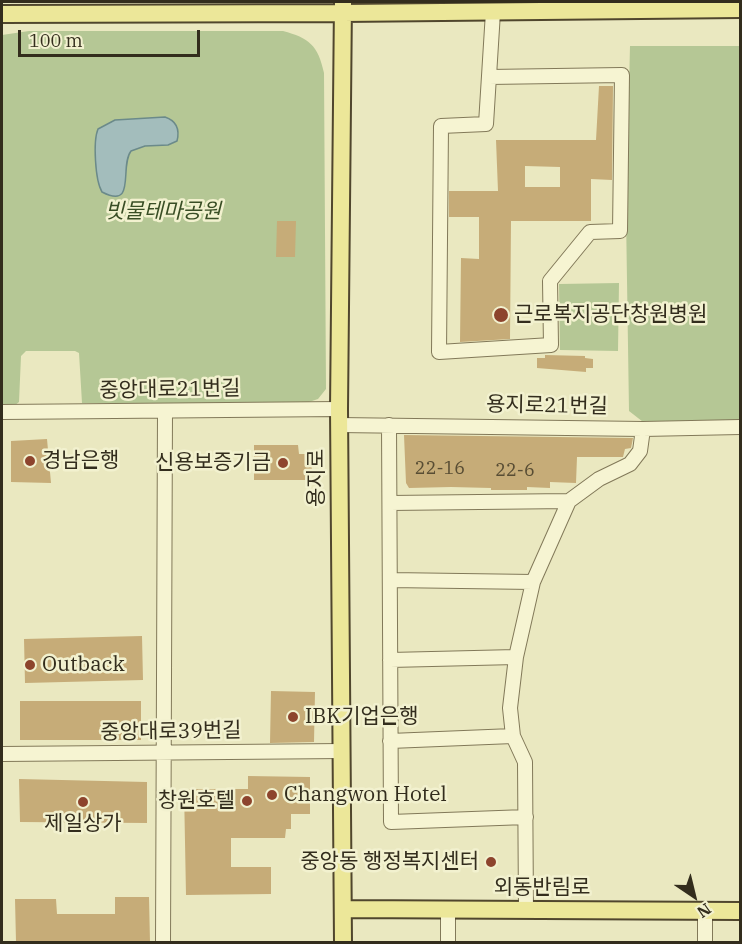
<!DOCTYPE html>
<meta charset="utf-8">
<style>
body{margin:0}
#map{position:relative;width:742px;height:944px;overflow:hidden;background:#eae8c0;font-family:"IBM Plex Serif",serif}
canvas{display:block}
.frame{position:absolute;inset:0;border:3px solid #332d1d;pointer-events:none}
.north{position:absolute;left:664px;top:866px;width:60px;height:60px;-webkit-text-stroke:4px #f2f1cf;paint-order:stroke;rotate:145deg;font-size:16px;font-weight:700;line-height:24px;text-align:center;color:#332d1d}
.north::after{content:'';display:block;margin:auto;width:21px;height:27px;background:#332d1d;clip-path:polygon(50% 0,100% 100%,50% 72%,0 100%)}
.scale{position:absolute;left:18px;top:30px;width:182px;height:27px;box-sizing:border-box;border:3px solid #332d1d;border-top:0;padding-left:8px;font-size:18px;line-height:21px;white-space:nowrap;color:#332d1d;-webkit-text-stroke:4px #f2f1cf;paint-order:stroke}
</style>
<div id="map">
<canvas width="742" height="944"></canvas>
<div class="frame"></div>
<div class="north">N</div>
<div class="scale">100 m</div>
</div>
<script>
const context = document.querySelector('canvas').getContext('2d');
context.lineJoin = 'round';
function paint(path, color) { context.fillStyle = color; context.fill(path, 'evenodd'); }
function trace(path, color, width, dash) { context.strokeStyle = color; context.lineWidth = width; context.lineCap = dash ? 'butt' : 'round'; context.setLineDash(dash || []); context.stroke(path); }
function write(font, color, halo, rows, align = 'center') {
  context.font = font + ' "IBM Plex Serif","Noto Sans KR",serif'; context.lineWidth = 5; context.setLineDash([]); context.textBaseline = 'middle'; context.strokeStyle = halo; context.fillStyle = color; for (const [text, x, y, turn = 0] of rows) {
    context.save(); context.translate(x, y); context.rotate((+turn || 0) * Math.PI / 180); context.textAlign = isNaN(turn) ? turn : align; if (halo) context.strokeText(text, 0, 0); context.fillText(text, 0, 0); context.restore();
  }
}
paint(new Path2D(`
 M29 31H283C309 38 318 45 324 73L326 389 318 399 306 403H82L79 353 75 351H26L21 356 19 402 14 406H2V35Z
 M630 46H740V423L647 425 629 411 626 215Z
 M619 283 618 351 560 350 559 284Z`), '#b5c795');
const water = new Path2D(`
 M165 117C177 121 180 129 177 141L168 145 145 146 131 151C119 167 137 210 102 192 95 180 93 141 98 129L115 120Z`);
paint(water, '#a3bdbc');
trace(water, '#6b8a8a', 1.5);
paint(new Path2D(`
 M599 86H613L612 180 591 179V221H511L510 339 460 342 461 258 479 259V217H449V191H498L496 140H596ZM525 166 560 167V187H525Z
 M277 221H296L295 257H276Z
 M545 355 585 356V358L593 359V368H586V372L537 368V358H545Z
 M404 435 633 438 631 448 625 449 623 457H577L576 483 550 482V488L527 487V490H491V488L451 487 409 488 406 483Z
 M47 439 51 483 11 482V441Z
 M254 445H298L299 454H311L312 471 309 472V480H254Z
 M142 636 143 680 25 683 24 639Z
 M271 691 315 692 314 742 270 743Z
 M20 701H141V740H20Z
 M248 776 310 777V814H291V829H286L285 838H231V867H271V894L186 895 184 789H248Z
 M19 779 147 782V823L20 822Z
 M115 897H149L150 942H16L15 899H56L57 914H115Z`), '#c6ac78');
const minor = new Path2D(`
 M489 77 622 75 620 231 590 232 550 281 551 345 439 352 441 126 486 124 493 12
 M2 412 339 409
 M339 425 643 429 640 451 630 464 599 479 569 501 533 582 516 657 510 708 513 736 525 762 526 910
 M389 425 391 822 526 817
 M643 429 740 427
 M390 503 569 501
 M390 580 533 582
 M390 660 516 657
 M390 741 513 736
 M2 754 342 751
 M448 910V942
 M163 942 165 411
 M705 942V911`);
const major = new Path2D(`
 M343 2 339 409 343 942
 M2 14 343 13 740 9
 M343 909 740 911`);
trace(minor, '#827959', 16);
trace(major, '#50462d', 20);
trace(minor, '#f6f4d2', 14);
trace(major, '#ece799', 16);
for (const [x, y, r, color] of [
 [501,315,8,"#8d442d"],
 [30,461,6,"#8d442d"],
 [283,463,6,"#8d442d"],
 [30,665,6,"#8d442d"],
 [293,717,6,"#8d442d"],
 [272,795,6,"#8d442d"],
 [247,801,6,"#8d442d"],
 [83,802,6,"#8d442d"],
 [491,862,6,"#8d442d"]
]) { const dot = new Path2D(); dot.arc(x, y, r, 0, 2 * Math.PI); context.fillStyle = color; context.fill(dot); trace(dot, '#f2f1cf', 2); }
write('18px', '#584d34', null, [
 ["22-16",440,469],
 ["22-6",515,471]
]);
write('italic 21px', '#394e25', '#f2f1cf', [
 ["빗물테마공원",163,212]
]);
write('21px', '#332d1d', '#f2f1cf', [
 ["근로복지공단창원병원",514,315],
 ["경남은행",42,461],
 ["신용보증기금",271,463,"right"],
 ["Outback",42,665],
 ["IBK기업은행",305,717],
 ["Changwon Hotel",284,795],
 ["창원호텔",235,801,"right"],
 ["제일상가",83,824,"center"],
 ["중앙동 행정복지센터",479,862,"right"]
], 'left');
write('21px', '#332d1d', '#f2f1cf', [
 ["중앙대로21번길",170,390,-1],
 ["용지로21번길",547,406,1],
 ["용지로",317,478,-90],
 ["중앙대로39번길",171,732,-1],
 ["외동반림로",542,888]
]);
</script>
